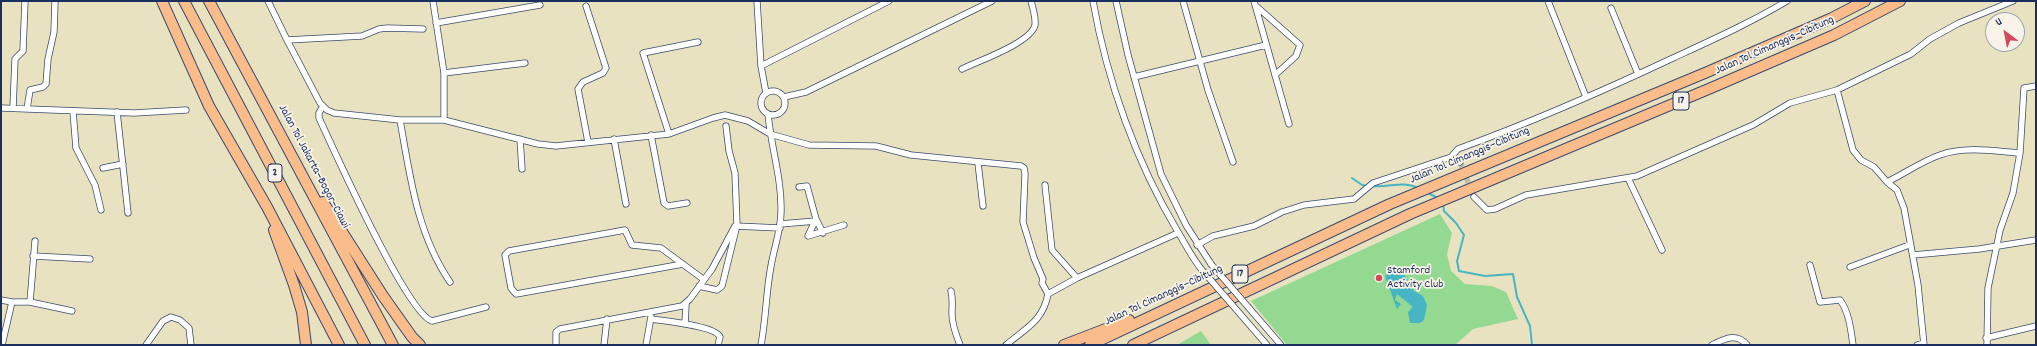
<!DOCTYPE html>
<meta charset="utf-8">
<style>
body{margin:0}
#map{position:relative;width:2037px;height:346px;overflow:hidden;background:#e8e2c0;font-family:Dekko,sans-serif}
canvas{display:block}
.frame{position:absolute;inset:0;border:2px solid #1b2f5e;pointer-events:none}
.north{position:absolute;left:1985px;top:12px;width:40px;height:40px;box-sizing:border-box;background:#f7f3e8;border:1px solid #9fa5b1;border-radius:50%;rotate:328deg;font-size:11px;font-weight:700;line-height:16px;text-align:center;color:#1b2f5e}
.north::after{content:'';display:block;margin:auto;width:14px;height:18px;background:#d1495b;clip-path:polygon(50% 0,100% 100%,50% 72%,0 100%)}
</style>
<div id="map">
<canvas width="2037" height="346"></canvas>
<div class="frame"></div>
<div class="north">U</div>
</div>
<script>
const context = document.querySelector('canvas').getContext('2d');
context.lineJoin = 'round';
function paint(path, color) { context.fillStyle = color; context.fill(path, 'evenodd'); }
function trace(path, color, width, dash) { context.strokeStyle = color; context.lineWidth = width; context.lineCap = dash ? 'butt' : 'round'; context.setLineDash(dash || []); context.stroke(path); }
function write(font, color, halo, rows, align = 'center') {
  context.font = font + ' Dekko,sans-serif'; context.lineWidth = 3.5; context.setLineDash([]); context.textBaseline = 'middle'; context.strokeStyle = halo; context.fillStyle = color; for (const [text, x, y, turn = 0] of rows) {
    context.save(); context.translate(x, y); context.rotate((+turn || 0) * Math.PI / 180); context.textAlign = isNaN(turn) ? turn : align; if (halo) context.strokeText(text, 0, 0); context.fillText(text, 0, 0); context.restore();
  }
}
paint(new Path2D(`
 M1440 214 1452 233 1447 254 1451 271 1465 284 1492 286 1506 292 1518 319 1473 329 1455 345H1287L1251 301Z
 M1201 331 1211 345H1177Z`), '#93d992');
paint(new Path2D(`
 M1394 269 1402 271 1414 291 1423 296 1427 305 1424 320 1420 323H1410L1408 312 1413 307 1397 294 1395 300 1401 304 1397 309 1385 276Z`), '#48b5c4');
trace(new Path2D(`
 M1352 178 1362 185 1368 186
 M1372 186C1390 188 1402 180 1418 188
 M1428 193 1438 198
 M1443 203 1444 211 1456 223 1464 235 1457 261 1459 271 1485 276 1513 274 1517 297 1530 326 1532 345`), '#48b5c4', 2);
trace(new Path2D(`
 M1460 162 1474 197`), '#bfbeac', 5.5, [5.5, 3]);
const minor = new Path2D(`
 M268 1 287 40 320 103 327 110 334 113 400 120H444L538 144 556 146 669 134 713 118 725 115 748 121 770 134 809 145 876 146 911 155 1021 166 1024 168 1025 174 1023 222 1034 258 1043 279 1042 283 1048 294
 M433 1 444 73V120
 M757 1 761 66 766 93
 M1093 1C1107 81 1136 162 1178 232 1186 245 1192 258 1202 270
 M1116 1 1128 55 1161 174 1186 225 1211 264
 M1183 1 1208 90 1233 162
 M1254 1 1289 124
 M1548 1 1586 97
 M586 6 606 68 603 73 583 82 578 89 588 142
 M1256 6 1300 45 1296 56 1275 75
 M1611 8 1638 74
 M436 23 540 5
 M287 40 362 36 379 29 387 28 423 29
 M761 66 889 1
 M962 69C978 61 1031 43 1035 25 1036 18 1033 8 1031 1
 M444 73 525 63
 M1134 77 1266 45
 M1837 90 1853 150 1861 160 1874 167 1887 182 1897 190 1904 208 1918 285 1924 345
 M761 103a12 12 0 1 1 24 0a12 12 0 1 1-24 0Z
 M784 97 806 92 992 1
 M323 106 319 113V118C334 150 407 314 432 321L486 307
 M1 108 134 113 186 110
 M13 108 15 59 23 51 25 1
 M27 109 30 90 43 87 46 84 48 59 54 32 55 1
 M73 111 76 148 95 185 101 210
 M117 112 128 213
 M400 120C410 176 417 234 450 282
 M669 134 643 53 698 42
 M651 135 664 203 668 206 687 203
 M520 139 522 169
 M614 139 626 204
 M1451 157 1460 162
 M978 163 983 206
 M103 168 123 164
 M1628 178 1662 250
 M1887 182C1904 174 1922 161 1940 155 1965 146 1995 151 2020 153L2024 88 2036 86
 M1045 185 1052 250 1077 278
 M799 187 807 186 816 219 823 233
 M1474 197 1487 210 1495 209 1526 195 1637 176 1753 125 1790 103 1837 90 1911 54 1930 39 1959 23 2013 1
 M816 219 808 236 844 225
 M780 224 816 221
 M1197 245 1213 236 1254 226 1282 212 1304 205 1354 199 1373 183 1451 157 1458 149C1532 122 1603 91 1673 58 1712 40 1750 23 1787 1
 M1913 255 1979 249 2036 240
 M33 256 90 259
 M683 264 516 294 511 288 505 255 509 251 625 230 632 245 661 248 703 279
 M1810 265 1820 302 1840 300C1849 312 1851 330 1853 345
 M1850 267 1909 245
 M699 286 717 290 722 286 737 225 735 173 729 151 726 126
 M951 291C953 299 952 306 952 314 952 324 956 335 960 345
 M1 300 12 302 2 345
 M12 302H30L72 311
 M30 302 35 241
 M1249 308 1281 345
 M1241 315 1267 345
 M651 319C664 321 716 326 720 337L718 345
 M685 324 686 304
 M1986 338 2036 326
 M146 345 163 321 171 317 180 320 189 328 191 345
 M556 345V332L560 329 682 306 690 299 712 269 735 226 780 228
 M604 345 607 319
 M646 345 651 317
 M761 345C766 319 766 292 771 266 774 248 781 230 781 212 782 179 771 147 768 114
 M1006 345C1026 328 1043 321 1048 294L1077 278 1178 233
 M1712 345C1724 339 1737 332 1747 345
 M1917 345 1923 343
 M1987 345 1988 288 2000 230 2013 193 2020 153`);
const motorway = new Path2D(`
 M162 1 209 106 267 207 339 345
 M184 1 365 345
 M209 1 393 345
 M323 202 383 296 412 337 420 345
 M274 230 294 285 302 312 306 345
 M1064 345 1129 320
 M1090 345 1390 204 1705 73 1832 18 1865 1
 M1133 345 1410 214 1711 88 1834 35 1900 1`);
trace(minor, '#3a4a6d', 7);
trace(motorway, '#3a4a6d', 12);
trace(minor, '#fff', 5.5);
trace(motorway, '#f9bc8a', 10);
const minorBridge = new Path2D(`
 M1211 264 1249 308
 M1202 270 1241 315`);
trace(minorBridge, '#3a4a6d', 7, []);
trace(minorBridge, '#fff', 5.5);
for (const [x, y, r, color] of [
 [1379,278,4,"#d1495b"]
]) { const dot = new Path2D(); dot.arc(x, y, r, 0, 2 * Math.PI); context.fillStyle = color; context.fill(dot); trace(dot, '#f7f3e8', 1.5); }
for (const [x, y, w] of [
 [1681,101,16],
 [275,173,14],
 [1240,274,16]
]) { const box = new Path2D(); box.roundRect(x - w / 2, y - 9, w, 18, 3); context.fillStyle = '#f7f3e8'; context.fill(box); trace(box, '#1b2f5e', 1); }
write('bold 11px', '#1b2f5e', null, [
 ["17",1681,101],
 ["2",275,173],
 ["17",1240,274]
]);
write('12px', '#1b2f5e', '#f7f3e8', [
 ["Jalan Tol Cimanggis–Cibitung",1775,46,-24],
 ["Jalan Tol Cimanggis–Cibitung",1470,156,-23],
 ["Jalan Tol Jakarta–Bogor–Ciawi",313,167,62],
 ["Jalan Tol Cimanggis–Cibitung",1164,296,-25]
]);
write('12px', '#1b2f5e', '#f7f3e8', [
 ["Stamford",1387,271],
 ["Activity Club",1387,285]
], 'left');
</script>
